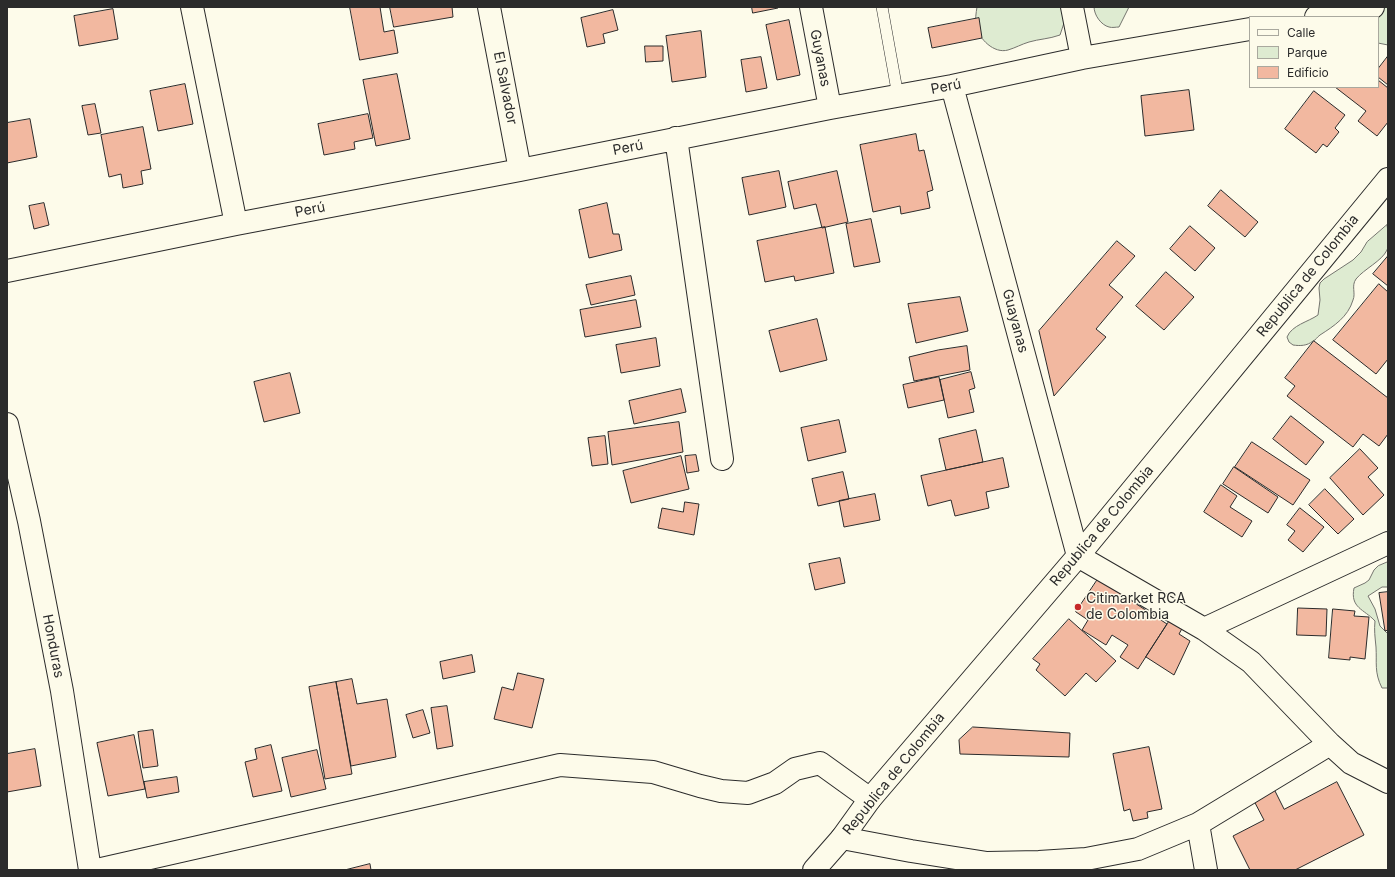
<!DOCTYPE html>
<meta charset="utf-8">
<style>
body{margin:0}
#map{position:relative;width:1395px;height:877px;overflow:hidden;background:#fdfbea;font-family:Inter,sans-serif}
canvas{display:block}
.frame{position:absolute;inset:0;border:8px solid #2b2b2b;pointer-events:none}
.legend{position:absolute;left:1249px;top:16px;width:130px;height:72px;box-sizing:border-box;background:#fdfbea;border:1px solid #a9a89e;margin:0;padding:5px 7px;list-style:none;font-size:12px;color:#2b2b2b}
.legend li{display:flex;align-items:center;gap:8px;height:20px}
.legend b{width:20px;border:1px solid #a9a89e}
</style>
<div id="map">
<canvas width="1395" height="877"></canvas>
<div class="frame"></div>
<ul class="legend">
<li><b style="height:5px;background:#fdfbea"></b>Calle</li>
<li><b style="height:11px;background:#deebd1"></b>Parque</li>
<li><b style="height:11px;background:#f2b8a0"></b>Edificio</li>
</ul>
</div>
<script>
const context = document.querySelector('canvas').getContext('2d');
context.lineJoin = 'round';
function paint(path, color) { context.fillStyle = color; context.fill(path, 'evenodd'); }
function trace(path, color, width, dash) { context.strokeStyle = color; context.lineWidth = width; context.lineCap = dash ? 'butt' : 'round'; context.setLineDash(dash || []); context.stroke(path); }
function write(font, color, halo, rows, align = 'center') {
  context.font = font + ' Inter,sans-serif'; context.lineWidth = 3; context.setLineDash([]); context.textBaseline = 'middle'; context.strokeStyle = halo; context.fillStyle = color; for (const [text, x, y, turn = 0] of rows) {
    context.save(); context.translate(x, y); context.rotate((+turn || 0) * Math.PI / 180); context.textAlign = isNaN(turn) ? turn : align; if (halo) context.strokeText(text, 0, 0); context.fillText(text, 0, 0); context.restore();
  }
}
const green = new Path2D(`
 M977 7H1067V14L1060 35C1049 39 1039 39 1029 42 1022 44 1015 48 1008 50 994 54 979 39 976 26 975 20 976 13 977 7Z
 M1094 7H1129L1119 27C1116 27 1112 28 1109 27 1101 25 1094 15 1094 7Z
 M1375 7H1388V45L1378 43V17H1314Z
 M1387 225C1388 230 1388 233 1388 238 1388 242 1389 246 1387 250 1382 261 1364 269 1356 279 1351 286 1356 293 1353 300 1348 317 1334 326 1320 335 1317 337 1316 340 1313 341 1307 346 1300 346 1293 345L1289 342 1287 337C1292 325 1308 322 1318 315L1320 300 1319 288 1320 283 1324 279 1353 260 1361 252 1367 242Z
 M1388 562V587H1382L1368 596 1375 609 1380 626 1388 634V688H1382C1374 672 1377 663 1376 647 1375 637 1374 630 1375 621 1364 609 1350 608 1354 588L1365 583 1369 580 1374 570 1378 566Z`);
paint(green, '#deebd1');
trace(green, '#74746e', 1);
const building = new Path2D(`
 M350 7H380L384 32 394 30 398 53 360 60Z
 M390 7H452L453 17 394 27Z
 M752 7H778V8L753 13Z
 M113 9 118 39 79 46 74 16Z
 M613 10 618 30 603 34 605 43 587 47 581 18Z
 M979 18 982 38 932 48 928 28Z
 M789 20 800 75 777 80 766 25Z
 M701 31 706 77 672 82 666 36Z
 M645 46H663V61L646 62Z
 M1388 56V85L1378 77V69Z
 M761 57 767 88 746 92 741 60Z
 M397 74 410 139 376 146 363 80Z
 M1378 80 1388 88V122L1377 136 1358 121 1366 111 1335 87H1378Z
 M185 84 193 124 158 131 150 91Z
 M1189 90 1194 130 1145 136 1141 96Z
 M1314 91 1345 115 1335 128 1339 132 1327 147 1323 144 1316 153 1285 129Z
 M95 104 101 133 88 135 82 106Z
 M368 114 373 138 354 142 355 149 324 155 318 124Z
 M30 119 37 157 7 163V123Z
 M143 127 151 169 141 171 143 184 123 188 121 174 109 177 101 135Z
 M916 134 919 151 924 150 933 190 927 192 930 208 901 214 900 206 873 212 860 145Z
 M779 171 786 207 749 215 742 178Z
 M837 171 848 222 822 228 816 204 794 209 788 182Z
 M1221 190 1258 222 1245 237 1208 206Z
 M44 203 49 225 34 229 29 206Z
 M607 203 613 234H619L622 250 589 258 579 210Z
 M871 219 880 262 854 267 846 224Z
 M1190 226 1215 248 1195 271 1170 249Z
 M825 227 834 273 795 281 794 276 765 282 757 241Z
 M1117 241 1135 256 1109 285 1123 297 1096 329 1106 337 1054 396 1039 331Z
 M1388 256V286L1373 274Z
 M1166 272 1194 297 1164 330 1136 306Z
 M631 276 635 295 591 305 586 285Z
 M1379 284 1388 292V359L1376 374 1333 340Z
 M960 297 968 331 916 343 908 304Z
 M636 300 641 327 585 337 580 310Z
 M817 319 827 360 780 372 769 331Z
 M656 338 660 366 621 373 616 345Z
 M1314 341 1388 398V434L1379 446 1363 434 1353 447 1287 396 1295 386 1285 378Z
 M967 346 970 370 914 381 909 357 938 350Z
 M971 372 975 388 969 390 974 412 948 418 940 380Z
 M290 373 300 413 264 422 254 382Z
 M939 377 944 400 908 408 903 385Z
 M681 389 686 412 634 424 629 401Z
 M1291 416 1324 442 1306 465 1273 439Z
 M839 420 846 452 808 461 801 428Z
 M679 422 683 452 612 465 608 432Z
 M976 430 983 462 946 470 939 439Z
 M605 436 608 464 592 466 588 438Z
 M1252 442 1310 480 1293 505 1235 467Z
 M1360 449 1378 468 1368 477 1384 495 1363 515 1330 478Z
 M696 455 699 471 687 473 685 456Z
 M681 456 689 489 631 503 623 471Z
 M1003 458 1009 487 986 492 989 508 955 516 951 500 928 506 921 476Z
 M1234 467 1278 497 1268 513 1223 484Z
 M843 472 849 499 818 506 812 479Z
 M1221 485 1237 496 1230 507 1252 521 1242 537 1204 512Z
 M1325 489 1354 519 1338 534 1309 505Z
 M875 494 880 520 844 527 839 501Z
 M685 502 699 504 694 535 658 528 662 508 683 512Z
 M1300 508 1324 527 1303 552 1288 540 1295 531 1287 525Z
 M840 558 845 583 815 590 809 564Z
 M1098 579 1167 624 1138 669 1120 657 1128 645 1112 635 1106 645 1082 630 1088 620 1076 612Z
 M1388 592V630L1385 631 1379 593Z
 M1298 608 1327 609 1326 636 1297 635Z
 M1333 609 1355 611 1354 616 1369 617 1365 659 1350 657V660L1329 658Z
 M1172 617 1184 625 1179 634 1190 641 1174 675 1146 657Z
 M1069 619 1116 661 1096 682 1086 673 1065 696 1036 670 1040 664 1033 659Z
 M472 655 475 672 443 679 440 662Z
 M518 673 544 679 532 728 494 719 502 687 513 690Z
 M352 679 357 704 387 699 396 757 351 766 336 682Z
 M336 682 352 774 325 779 309 687Z
 M447 706 453 746 437 749 431 708Z
 M423 710 430 733 413 738 406 715Z
 M973 727 1070 733 1069 757 960 754 959 740Z
 M153 730 158 766 143 768 138 732Z
 M134 735 145 789 108 796 97 743Z
 M271 745 282 791 253 797 245 762 257 759 255 749Z
 M1149 747 1162 809 1147 812 1148 818 1133 821 1130 809 1124 811 1113 754Z
 M35 749 41 786 7 792V754Z
 M317 750 326 789 291 797 282 758Z
 M177 777 179 792 147 798 144 782Z
 M1337 782 1364 835 1295 870H1250L1233 836 1264 820 1253 799 1274 789 1284 809Z
 M370 864 371 870H345Z`);
paint(building, '#f2b8a0');
trace(building, '#2b2b2b', 1);
const service = new Path2D(`
 M882 7 898 96`);
const minor = new Path2D(`
 M192 7 236 224
 M489 7 520 170
 M811 7 830 108
 M1072 7 1082 58
 M1316 17 1373 7
 M952 86 1078 556 1204 629 1251 662 1330 744 1351 763 1388 782
 M676 138 722 459
 M7 271 236 224 520 170 830 108 952 86 1082 58 1250 29
 M7 424 29 521 62 691 90 870
 M1204 629 1388 543
 M1198 824 1206 870
 M842 838 911 851 987 863 1039 862 1086 859 1138 849 1198 824 1330 744
 M97 870 560 765 653 772 700 786 721 791 748 793 775 783 795 769 820 763 870 799`);
const tertiary = new Path2D(`
 M814 870 842 838 870 799 1078 556 1388 179`);
trace(service, '#2b2b2b', 12);
trace(minor, '#2b2b2b', 24);
trace(tertiary, '#2b2b2b', 24);
trace(service, '#fdfbea', 11);
trace(minor, '#fdfbea', 22);
trace(tertiary, '#fdfbea', 22);
for (const [x, y, r, color] of [
 [1078,607,4,"#c62828"]
]) { const dot = new Path2D(); dot.arc(x, y, r, 0, 2 * Math.PI); context.fillStyle = color; context.fill(dot); trace(dot, '#fdfbea', 1.5); }
write('14px', '#2b2b2b', '#fdfbea', [
 ["Guyanas",820,58,79],
 ["Perú",946,87,-11],
 ["El Salvador",505,88,79],
 ["Perú",628,148,-11],
 ["Perú",310,210,-11],
 ["Republica de Colombia",1308,276,-51],
 ["Guayanas",1015,321,75],
 ["Republica de Colombia",1102,526,-50],
 ["Honduras",53,646,79],
 ["Republica de Colombia",894,774,-51]
]);
write('14px', '#2b2b2b', '#fdfbea', [
 ["Citimarket RCA",1086,599],
 ["de Colombia",1086,615]
], 'left');
</script>
